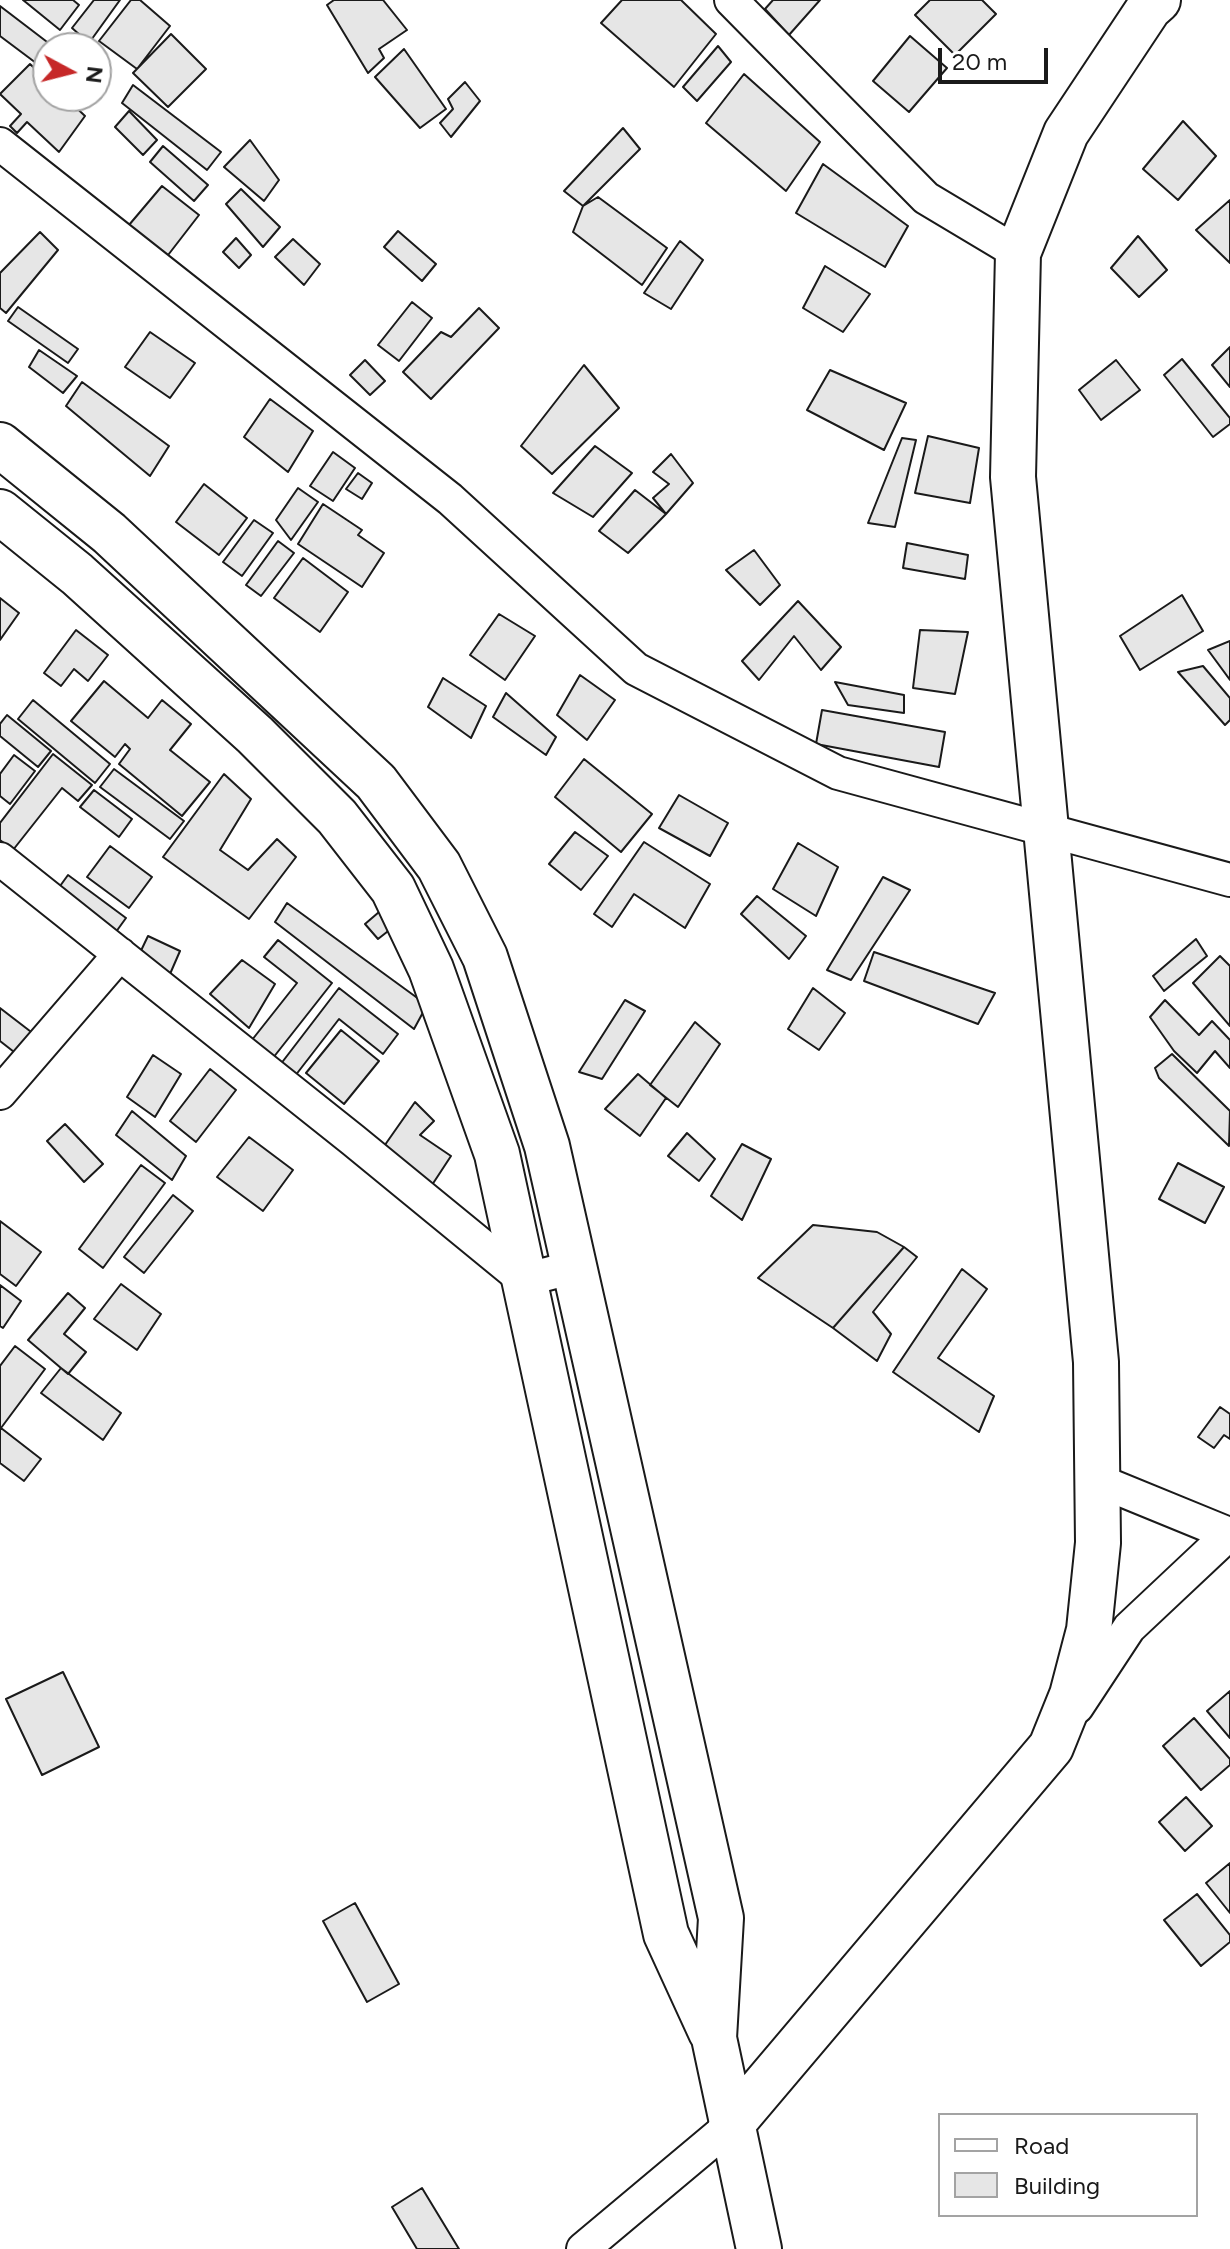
<!DOCTYPE html>
<style>
body{margin:0}
#map{position:relative;width:1230px;height:2249px;overflow:hidden;background:#fff;font-family:Figtree,sans-serif}
canvas{display:block}
.legend{position:absolute;left:938px;top:2113px;width:260px;height:104px;box-sizing:border-box;background:#fff;border:2px solid #a3a3a3;margin:0;padding:10px 14px;list-style:none;font-size:24px;color:#1a1a1a}
.legend li{display:flex;align-items:center;gap:16px;height:40px}
.legend b{width:40px;border:2px solid #a3a3a3}
.north{position:absolute;left:32px;top:32px;width:80px;height:80px;box-sizing:border-box;background:#fff;border:2px solid #a3a3a3;border-radius:50%;rotate:97deg;font-size:22px;font-weight:700;line-height:32px;text-align:center;color:#1a1a1a}
.north::after{content:'';display:block;margin:auto;width:28px;height:36px;background:#c62828;clip-path:polygon(50% 0,100% 100%,50% 72%,0 100%)}
.scale{position:absolute;left:938px;top:48px;width:110px;height:36px;box-sizing:border-box;border:4px solid #1a1a1a;border-top:0;padding-left:10px;font-size:24px;line-height:28px;white-space:nowrap;color:#1a1a1a;-webkit-text-stroke:6px #fff;paint-order:stroke}
</style>
<div id="map">
<canvas width="1230" height="2249"></canvas>
<ul class="legend">
<li><b style="height:10px;background:#fff"></b>Road</li>
<li><b style="height:22px;background:#e6e6e6"></b>Building</li>
</ul>
<div class="north">N</div>
<div class="scale">20 m</div>
</div>
<script>
const context = document.querySelector('canvas').getContext('2d');
context.lineJoin = 'round';
function paint(path, color) { context.fillStyle = color; context.fill(path, 'evenodd'); }
function trace(path, color, width, dash) { context.strokeStyle = color; context.lineWidth = width; context.lineCap = dash ? 'butt' : 'round'; context.setLineDash(dash || []); context.stroke(path); }
const building = new Path2D(`
 M23 0H73L79 5 60 30Z
 M94 0H120L89 43 72 28Z
 M131 0H140L170 26 137 69 99 41Z
 M334 0H383L407 30 379 49 384 58 368 73 327 5Z
 M622 0H681L716 34 674 87 601 23Z
 M773 0H820L789 35 765 9Z
 M930 0H982L996 14 955 55 915 15Z
 M0 6 55 48H48V72L0 36Z
 M171 34 206 69 168 107 133 73Z
 M910 36 947 68 909 112 873 81Z
 M718 46 731 62 697 101 683 87Z
 M404 49 446 109 420 128 375 77Z
 M30 64 48 81V96H64L85 116 59 152 27 122 17 133 10 126 21 114 0 94Z
 M744 74 820 142 786 191 706 123Z
 M465 82 480 101 451 137 440 123 453 109 448 99Z
 M133 85 221 152 207 170 122 103Z
 M129 111 157 140 143 155 115 127Z
 M1183 121 1216 156 1178 200 1143 169Z
 M623 128 640 149 583 206 564 191Z
 M250 140 279 180 264 201 224 167Z
 M163 146 208 185 194 201 150 162Z
 M823 164 908 226 885 267 796 213Z
 M162 186 199 215 165 259 129 225Z
 M241 189 280 227 263 247 226 204Z
 M598 197 667 248 642 285 573 232 583 206Z
 M1230 200V263L1196 230Z
 M398 231 436 264 422 281 384 247Z
 M40 232 58 250 6 313 0 308V273Z
 M1138 236 1167 270 1139 297 1111 268Z
 M236 238 251 255 239 268 223 252Z
 M293 239 320 264 304 285 275 257Z
 M680 241 703 260 671 309 644 293Z
 M825 266 870 294 843 332 803 308Z
 M412 302 432 318 399 361 378 345Z
 M18 307 78 349 68 363 8 321Z
 M479 308 499 328 431 399 403 372 441 332 451 337Z
 M150 332 195 363 170 398 125 367Z
 M1230 347V387L1212 365Z
 M39 350 77 376 63 393 29 367Z
 M1182 359 1230 418V424L1213 437 1164 375Z
 M365 360 385 381 370 395 350 375Z
 M1116 360 1140 390 1101 420 1079 390Z
 M584 365 619 408 552 474 521 446Z
 M830 370 906 403 884 450 807 410Z
 M82 382 169 446 150 476 66 406Z
 M270 399 313 431 288 472 244 437Z
 M928 436 979 448 970 503 915 493Z
 M902 438 916 440 895 527 868 523Z
 M595 446 632 473 593 517 553 493Z
 M333 452 355 468 333 501 310 486Z
 M671 454 693 483 666 514 653 498 669 484 653 472Z
 M358 473 372 483 362 499 346 489Z
 M204 484 247 518 219 555 176 522Z
 M298 488 318 502 291 540 276 520Z
 M635 490 666 514 628 553 599 531Z
 M323 504 362 530 358 535 384 553 362 587 298 544Z
 M254 520 273 533 242 576 223 562Z
 M278 541 294 553 261 596 246 585Z
 M907 543 968 555 965 579 903 568Z
 M754 550 780 585 760 605 726 570Z
 M303 558 348 592 320 632 274 598Z
 M1182 595 1203 631 1140 670 1120 636Z
 M0 598 19 613 0 640Z
 M798 601 841 647 821 670 794 636 759 680 742 661Z
 M499 614 535 636 505 680 470 655Z
 M76 630 108 655 88 681 74 669 61 686 44 673Z
 M920 630 968 632 955 694 913 688Z
 M1230 641V680L1208 650Z
 M1203 666 1230 698V720L1225 725 1178 672Z
 M580 675 615 700 587 740 557 715Z
 M443 678 486 706 471 738 428 707Z
 M104 681 148 718 162 700 191 724 170 750 210 782 182 816 119 764 130 749 125 744 115 757 71 721Z
 M835 682 904 695V713L848 705Z
 M506 693 556 737 546 755 493 717Z
 M33 700 110 764 95 783 18 719Z
 M822 710 945 732 939 767 816 744Z
 M7 715 51 751 38 767 0 736V724Z
 M53 754 92 785 78 801 62 788 13 850 0 840V823Z
 M14 755 35 771 10 804 0 796V774Z
 M584 759 652 814 621 852 555 797Z
 M114 769 184 821 170 839 100 787Z
 M224 774 251 799 220 850 248 870 277 839 296 857 249 919 163 857Z
 M94 790 132 819 119 837 80 807Z
 M679 795 728 823 710 856 659 828Z
 M575 832 608 856 581 890 549 864Z
 M644 842 710 884 685 928 634 894 612 927 594 914Z
 M798 843 838 867 816 916 773 889Z
 M110 846 152 877 129 908 87 877Z
 M68 875 126 918 113 936 55 893Z
 M883 877 910 890 851 980 827 970Z
 M757 896 806 936 789 959 741 914Z
 M287 903 427 1005 414 1029 275 922Z
 M379 912 392 928 378 939 365 924Z
 M148 936 180 951 170 974 137 959Z
 M1196 939 1207 956 1164 991 1153 976Z
 M278 940 332 983 269 1063 248 1045 297 983 264 957Z
 M874 952 995 993 978 1024 864 981Z
 M1220 956 1230 966V1026L1193 983Z
 M242 960 275 984 249 1028 210 994Z
 M339 988 398 1034 383 1054 339 1019 295 1076 280 1065Z
 M813 988 845 1013 819 1050 788 1029Z
 M625 1000 645 1011 602 1079 579 1072Z
 M1165 1000 1199 1035 1212 1021 1230 1040V1068L1215 1051 1197 1073 1174 1051 1150 1017Z
 M0 1008 39 1038 23 1059 0 1041Z
 M695 1022 720 1044 678 1107 650 1085Z
 M341 1030 379 1061 344 1104 306 1073Z
 M1172 1054 1230 1111 1229 1146 1159 1078 1155 1068Z
 M153 1055 181 1074 155 1117 127 1097Z
 M210 1069 236 1090 196 1142 170 1121Z
 M638 1074 666 1098 640 1136 605 1109Z
 M415 1102 434 1121 420 1135 451 1156 432 1185 380 1152Z
 M132 1111 186 1156 172 1180 116 1135Z
 M65 1124 103 1164 84 1182 47 1141Z
 M687 1133 715 1159 699 1181 668 1156Z
 M249 1137 293 1170 263 1211 217 1177Z
 M742 1144 771 1159 742 1220 711 1196Z
 M1178 1163 1224 1187 1205 1223 1159 1199Z
 M141 1165 165 1183 103 1268 79 1249Z
 M173 1195 193 1211 144 1273 124 1257Z
 M0 1221 41 1252 16 1286 0 1274Z
 M813 1225 877 1232 904 1247 833 1328 758 1278Z
 M904 1247 917 1257 873 1312 891 1334 877 1361 833 1328Z
 M962 1269 987 1289 938 1358 994 1396 979 1432 893 1372Z
 M121 1284 161 1314 137 1350 94 1319Z
 M0 1285 21 1301 3 1328 0 1326Z
 M68 1293 85 1308 64 1334 86 1352 68 1374 28 1340Z
 M15 1346 45 1369 1 1428 41 1459 24 1481 0 1463V1366Z
 M61 1368 121 1413 103 1440 41 1393Z
 M1220 1407 1230 1414V1439L1224 1435 1214 1448 1198 1437Z
 M63 1672 99 1747 42 1775 6 1699Z
 M1230 1691V1738L1207 1711Z
 M1194 1718 1230 1759V1765L1201 1790 1163 1746Z
 M1186 1797 1212 1826 1185 1851 1159 1822Z
 M1230 1863V1913L1206 1883Z
 M1197 1894 1230 1935V1942L1201 1966 1164 1920Z
 M355 1903 399 1984 367 2002 323 1921Z
 M422 2188 459 2249H417L392 2207Z`);
paint(building, '#e6e6e6');
trace(building, '#1a1a1a', 2);
const street = new Path2D(`
 M731 0 926 198 1018 253
 M0 144 450 499 636 669 838 773 1230 880
 M0 859 353 1140 524 1280 574 1267
 M0 1093 120 954
 M1097 1480 1229 1534
 M1077 1707 1129 1628 1230 1533
 M583 2249 731 2125`);
const secondary = new Path2D(`
 M0 445 109 533 376 782 439 866 485 957 547 1146 721 1918 714 2038 759 2249
 M0 512 77 574 255 735 337 817 393 889 431 969 497 1154 666 1934 711 2032
 M731 2125 1051 1747 1072 1695 1089 1630 1098 1543 1096 1362 1013 477 1018 253 1066 133 1149 8 1158 0`);
trace(street, '#1a1a1a', 36);
trace(secondary, '#1a1a1a', 48);
trace(street, '#fff', 32);
trace(secondary, '#fff', 44);
</script>
